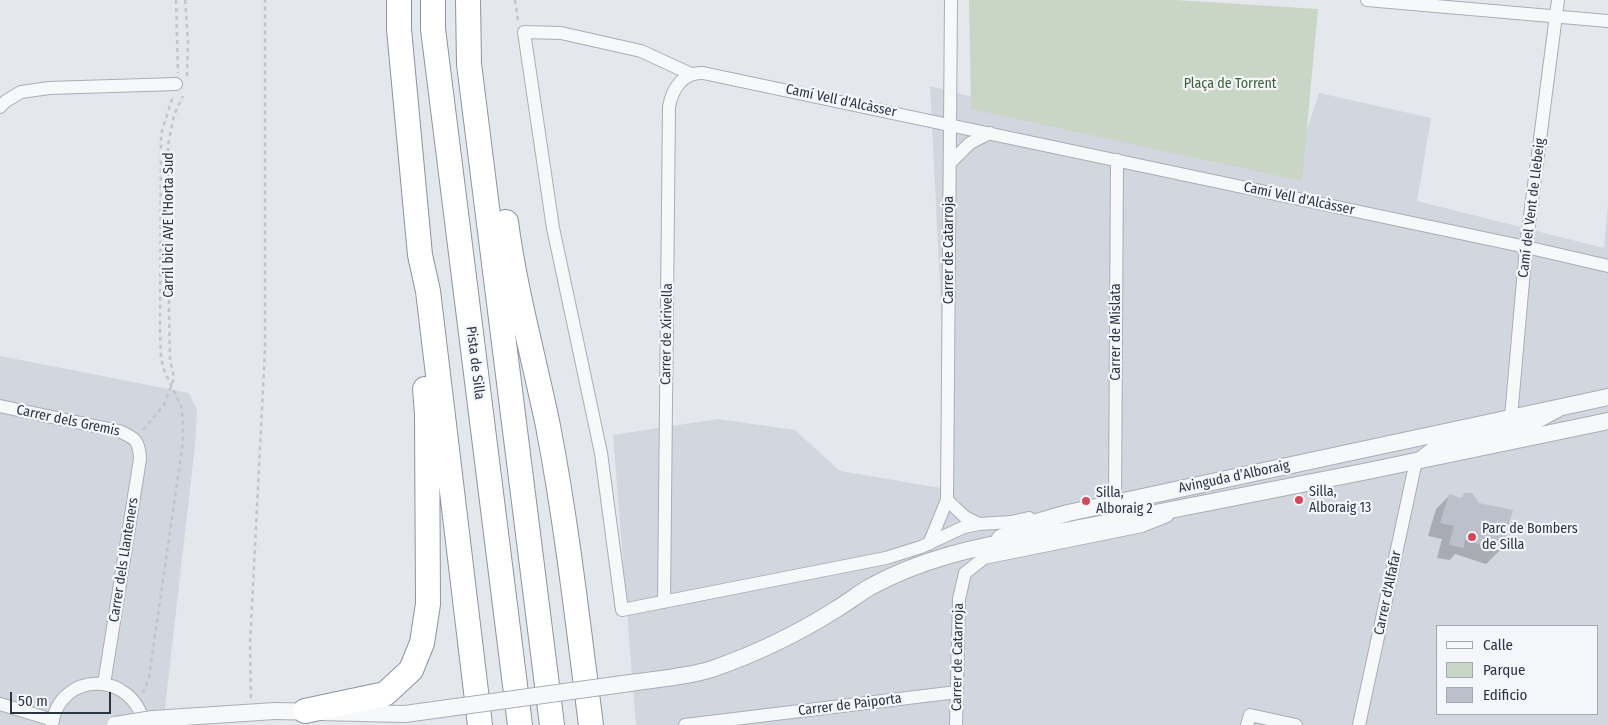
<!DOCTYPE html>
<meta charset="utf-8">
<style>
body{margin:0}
#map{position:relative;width:1608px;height:725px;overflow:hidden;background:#e4e7ec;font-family:"Fira Sans Condensed",sans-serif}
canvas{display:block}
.legend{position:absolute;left:1436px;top:625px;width:162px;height:90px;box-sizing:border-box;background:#f4f6f9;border:1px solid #a4a8b1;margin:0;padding:6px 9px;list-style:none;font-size:15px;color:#2b3445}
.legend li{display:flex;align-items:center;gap:10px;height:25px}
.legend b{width:25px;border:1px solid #a4a8b1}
.scale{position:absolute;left:10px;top:692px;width:101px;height:22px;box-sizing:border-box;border:2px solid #2b3445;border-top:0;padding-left:6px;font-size:15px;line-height:18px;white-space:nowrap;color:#2b3445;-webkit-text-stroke:4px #f4f6f9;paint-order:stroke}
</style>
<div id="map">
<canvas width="1608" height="725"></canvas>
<ul class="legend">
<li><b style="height:6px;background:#f7f8fa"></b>Calle</li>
<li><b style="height:14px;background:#c9d6c5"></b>Parque</li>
<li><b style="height:14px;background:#bbc0ca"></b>Edificio</li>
</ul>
<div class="scale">50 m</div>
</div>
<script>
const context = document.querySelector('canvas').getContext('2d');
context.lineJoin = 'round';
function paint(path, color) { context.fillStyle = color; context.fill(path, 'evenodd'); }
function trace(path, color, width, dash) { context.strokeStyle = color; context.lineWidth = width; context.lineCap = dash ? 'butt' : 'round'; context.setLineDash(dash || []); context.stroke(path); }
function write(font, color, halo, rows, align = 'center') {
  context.font = font + ' "Fira Sans Condensed",sans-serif'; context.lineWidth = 4.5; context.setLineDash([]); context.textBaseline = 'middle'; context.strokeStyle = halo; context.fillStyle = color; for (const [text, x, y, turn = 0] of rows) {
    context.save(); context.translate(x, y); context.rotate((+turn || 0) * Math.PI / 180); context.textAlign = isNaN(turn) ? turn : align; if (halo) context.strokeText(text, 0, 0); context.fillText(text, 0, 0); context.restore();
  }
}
paint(new Path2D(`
 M930 86 1291 178 1319 93 1431 118 1417 201 1604 248 1608 204V725H636L613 435 718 419 795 430 840 471 941 488 942 324ZM1437 626H1597V714H1437Z
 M0 356 189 393 197 410 195 445 163 725H0Z`), '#d2d6de');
paint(new Path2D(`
 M969 0H1176L1318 9 1302 181 971 109Z`), '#c9d6c5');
paint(new Path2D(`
 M1449 496 1478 504 1511 511 1499 551 1486 564 1455 554 1450 560 1437 558 1442 539 1428 536 1436 509Z`), '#0003');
paint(new Path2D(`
 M1465 493H1472L1479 503 1513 510 1501 551 1465 540 1464 548 1449 545 1454 526 1440 523 1449 494 1461 498Z`), '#bbc0ca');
const minor = new Path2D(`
 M1367 0 1608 21
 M691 74 641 51 561 33 524 32 553 228 601 453 622 610 886 558 921 547 964 527 979 524 1011 522 1029 518
 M0 107 6 101 21 92 49 88 176 84
 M950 163 970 143 990 133
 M0 406 119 431C135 438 139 440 140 459L104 684
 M1511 417 1526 247 1558 0
 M947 500 965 517 979 524
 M1115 503 1117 160
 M929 544 947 500 951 0
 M664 602 669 107C672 90 682 72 703 73L1526 247 1608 266
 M0 704 53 720
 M52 725C59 670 134 670 144 725
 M685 725 957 692
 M956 725 959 599 965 573 984 558 1142 526 1167 516
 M1247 725 1250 715 1296 725
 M1359 725 1416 461 1435 446 1534 424 1558 411`);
const tertiary = new Path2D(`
 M1000 538 1023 526 1068 513 1608 397
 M630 683C657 679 687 677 712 669 755 654 797 634 835 610 847 603 858 594 870 587 919 560 974 547 1029 538L1368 471 1608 421
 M275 711 405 714 434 710`);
const motorway = new Path2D(`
 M399 0V29L420 255 428 291 480 725
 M433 0V29L520 725
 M468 0 469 64 552 725
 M506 222C515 291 534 358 548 426 567 525 578 625 591 725
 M305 711 385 694 411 670 422 643 428 604 427 414 425 389`);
trace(minor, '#a9aeb7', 14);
trace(tertiary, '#a9aeb7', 18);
trace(motorway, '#8b94a3', 26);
trace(new Path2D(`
 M176 0 178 73
 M185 0 188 41 187 76
 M515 0 518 21
 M143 430 164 405 174 378 170 359 169 310 168 145 174 115 183 96
 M143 693 149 677 183 442V422L181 406 164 370 161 358 160 330 161 134 173 96
 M251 698 250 644 265 350V0`), '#c2c5cb', 2.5, [4, 4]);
trace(minor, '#f7f8fa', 12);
trace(tertiary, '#f7f8fa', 16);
trace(motorway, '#fff', 24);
const tertiaryBridge = new Path2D(`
 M434 710 630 683
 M115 725 153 719 275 711`);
trace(tertiaryBridge, '#a9aeb7', 18, []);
trace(tertiaryBridge, '#f7f8fa', 16);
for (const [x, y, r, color] of [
 [1299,500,5,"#d1495b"],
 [1086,501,5,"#d1495b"],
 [1472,537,5,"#d1495b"]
]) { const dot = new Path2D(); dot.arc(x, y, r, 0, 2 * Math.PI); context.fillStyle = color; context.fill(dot); trace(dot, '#f4f6f9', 2); }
write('14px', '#3f6138', '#f4f6f9', [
 ["Plaça de Torrent",1230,84]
]);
write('14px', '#2b3445', '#f4f6f9', [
 ["Camí Vell d'Alcàsser",841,101,12],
 ["Camí Vell d'Alcàsser",1299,199,12],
 ["Camí del Vent de Llebeig",1532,208,-83],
 ["Carril bici AVE l'Horta Sud",169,225,-90],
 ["Carrer de Catarroja",949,250,-90],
 ["Carrer de Mislata",1116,332,-90],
 ["Carrer de Xirivella",667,334,-89],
 ["Pista de Silla",475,363,83],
 ["Carrer dels Gremis",68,421,12],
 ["Avinguda d’Alboraig",1234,477,-12],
 ["Carrer dels Llanteners",124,560,-81],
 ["Carrer d'Alfafar",1388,593,-78],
 ["Carrer de Catarroja",958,657,-89],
 ["Carrer de Paiporta",850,705,-7]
]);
write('14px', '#2b3445', '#f4f6f9', [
 ["Silla,",1309,492],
 ["Alboraig 13",1309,508],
 ["Silla,",1096,493],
 ["Alboraig 2",1096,509],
 ["Parc de Bombers",1482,529],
 ["de Silla",1482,545]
], 'left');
</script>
